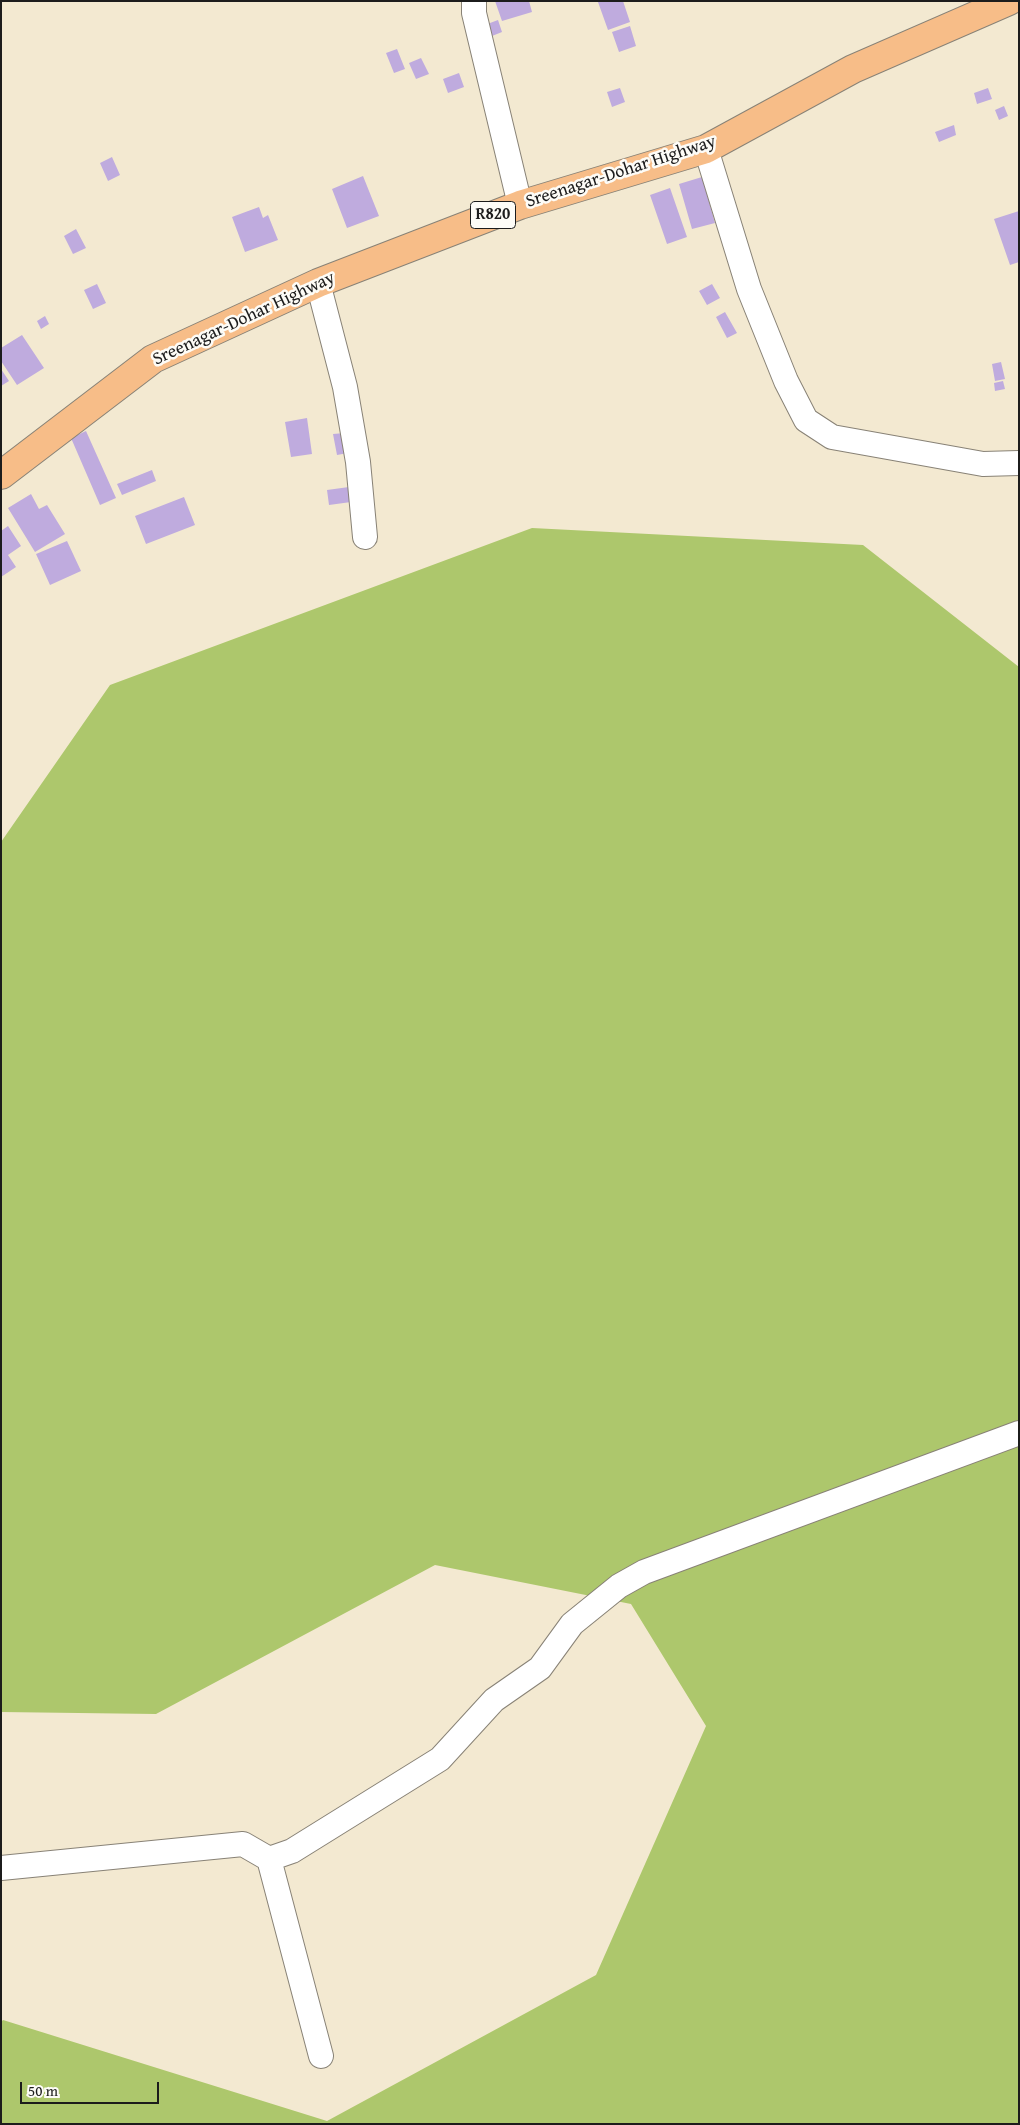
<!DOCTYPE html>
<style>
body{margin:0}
#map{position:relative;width:1020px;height:2125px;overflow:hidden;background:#f3e9d1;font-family:"Gentium Book Plus",serif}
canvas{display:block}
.frame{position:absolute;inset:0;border:2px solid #1c1c1c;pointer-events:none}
.scale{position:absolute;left:20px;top:2082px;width:139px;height:22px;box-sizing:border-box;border:2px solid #1c1c1c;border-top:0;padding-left:6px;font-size:15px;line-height:18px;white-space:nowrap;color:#1c1c1c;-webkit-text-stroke:4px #fdfcf7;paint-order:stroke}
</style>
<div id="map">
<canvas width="1020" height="2125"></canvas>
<div class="frame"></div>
<div class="scale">50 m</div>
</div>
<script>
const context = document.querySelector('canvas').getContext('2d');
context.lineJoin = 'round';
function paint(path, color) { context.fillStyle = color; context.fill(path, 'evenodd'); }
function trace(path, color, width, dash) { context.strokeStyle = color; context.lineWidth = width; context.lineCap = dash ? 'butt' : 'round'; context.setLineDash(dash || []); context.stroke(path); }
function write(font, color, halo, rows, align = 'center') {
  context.font = font + ' "Gentium Book Plus",serif'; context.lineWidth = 5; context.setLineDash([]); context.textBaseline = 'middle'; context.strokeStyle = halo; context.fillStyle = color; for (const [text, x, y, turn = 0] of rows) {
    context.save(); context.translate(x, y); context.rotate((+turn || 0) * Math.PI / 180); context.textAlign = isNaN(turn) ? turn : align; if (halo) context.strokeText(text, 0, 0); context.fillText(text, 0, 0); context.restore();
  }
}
paint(new Path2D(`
 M532 528 863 545 1019 667V2124H1V2022L3 2020 327 2121 596 1975 706 1726 631 1604 435 1565 156 1714 1 1712V842L110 685Z`), '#adc76c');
paint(new Path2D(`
 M495 1H529L532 12 502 21Z
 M602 1H623L630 22 608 30 598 2Z
 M498 20 502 32 487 38 482 26Z
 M630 26 636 46 619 52 612 32Z
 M397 49 405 69 394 73 386 53Z
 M421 58 429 74 416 79 409 63Z
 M459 73 464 87 448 93 443 79Z
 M620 88 625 102 612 107 607 92Z
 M988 88 992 99 977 104 974 93Z
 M1004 106 1008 116 999 120 995 110Z
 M954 125 956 135 939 142 935 132Z
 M112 157 120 175 108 181 100 163Z
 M363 176 379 216 347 228 332 189Z
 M702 177 715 223 692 229 679 184Z
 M670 188 687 237 667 244 650 195Z
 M259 207 263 218 268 215 278 240 245 252 232 217Z
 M1019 211V262L1010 265 994 219Z
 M76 229 86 248 73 254 64 236Z
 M97 284 106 303 93 309 84 290Z
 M712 284 720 298 707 305 699 291Z
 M725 312 737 333 727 338 716 317Z
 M45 316 49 324 41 329 37 321Z
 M22 335 44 368 17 385 1 361V348Z
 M1001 362 1005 379 995 381 992 364Z
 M1 369 9 381 1 386Z
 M1003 381 1005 389 995 391 994 383Z
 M307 418 312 454 291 457 285 422Z
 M86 431 116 498 100 505 71 438Z
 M345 433 348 453 337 455 333 434Z
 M152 470 156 481 122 495 117 484Z
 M349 487 351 502 329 505 327 490Z
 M31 494 39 509 47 505 65 534 35 552 8 508Z
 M184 497 195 525 146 544 135 516Z
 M8 526 21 546 8 555 16 567 1 577V531Z
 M67 541 81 571 50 585 36 554Z`), '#bfabde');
const minor = new Path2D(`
 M474 1V13L520 205
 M706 149 749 289 786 381 806 420 832 437 983 464 1019 463
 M318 283 345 387 358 462 365 537
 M269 1859 321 2056
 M1 1868 243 1844 269 1859 292 1851 440 1759 494 1700 540 1668 572 1624 619 1586 644 1572 1019 1433`);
const major = new Path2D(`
 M1 475 153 359 318 283 520 205 706 149 853 69 1009 1`);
trace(minor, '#888276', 26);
trace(major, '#888276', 30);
trace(minor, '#fff', 24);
trace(major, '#f7bd88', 28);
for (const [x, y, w] of [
 [493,215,45]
]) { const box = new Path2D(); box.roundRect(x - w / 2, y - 13.5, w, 27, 4); context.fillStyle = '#fdfcf7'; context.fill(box); trace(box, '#1c1c1c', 1); }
write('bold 16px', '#1c1c1c', null, [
 ["R820",493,215]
]);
write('18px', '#1c1c1c', '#fdfcf7', [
 ["Sreenagar-Dohar Highway",621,172,-18],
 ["Sreenagar-Dohar Highway",244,319,-25]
]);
</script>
